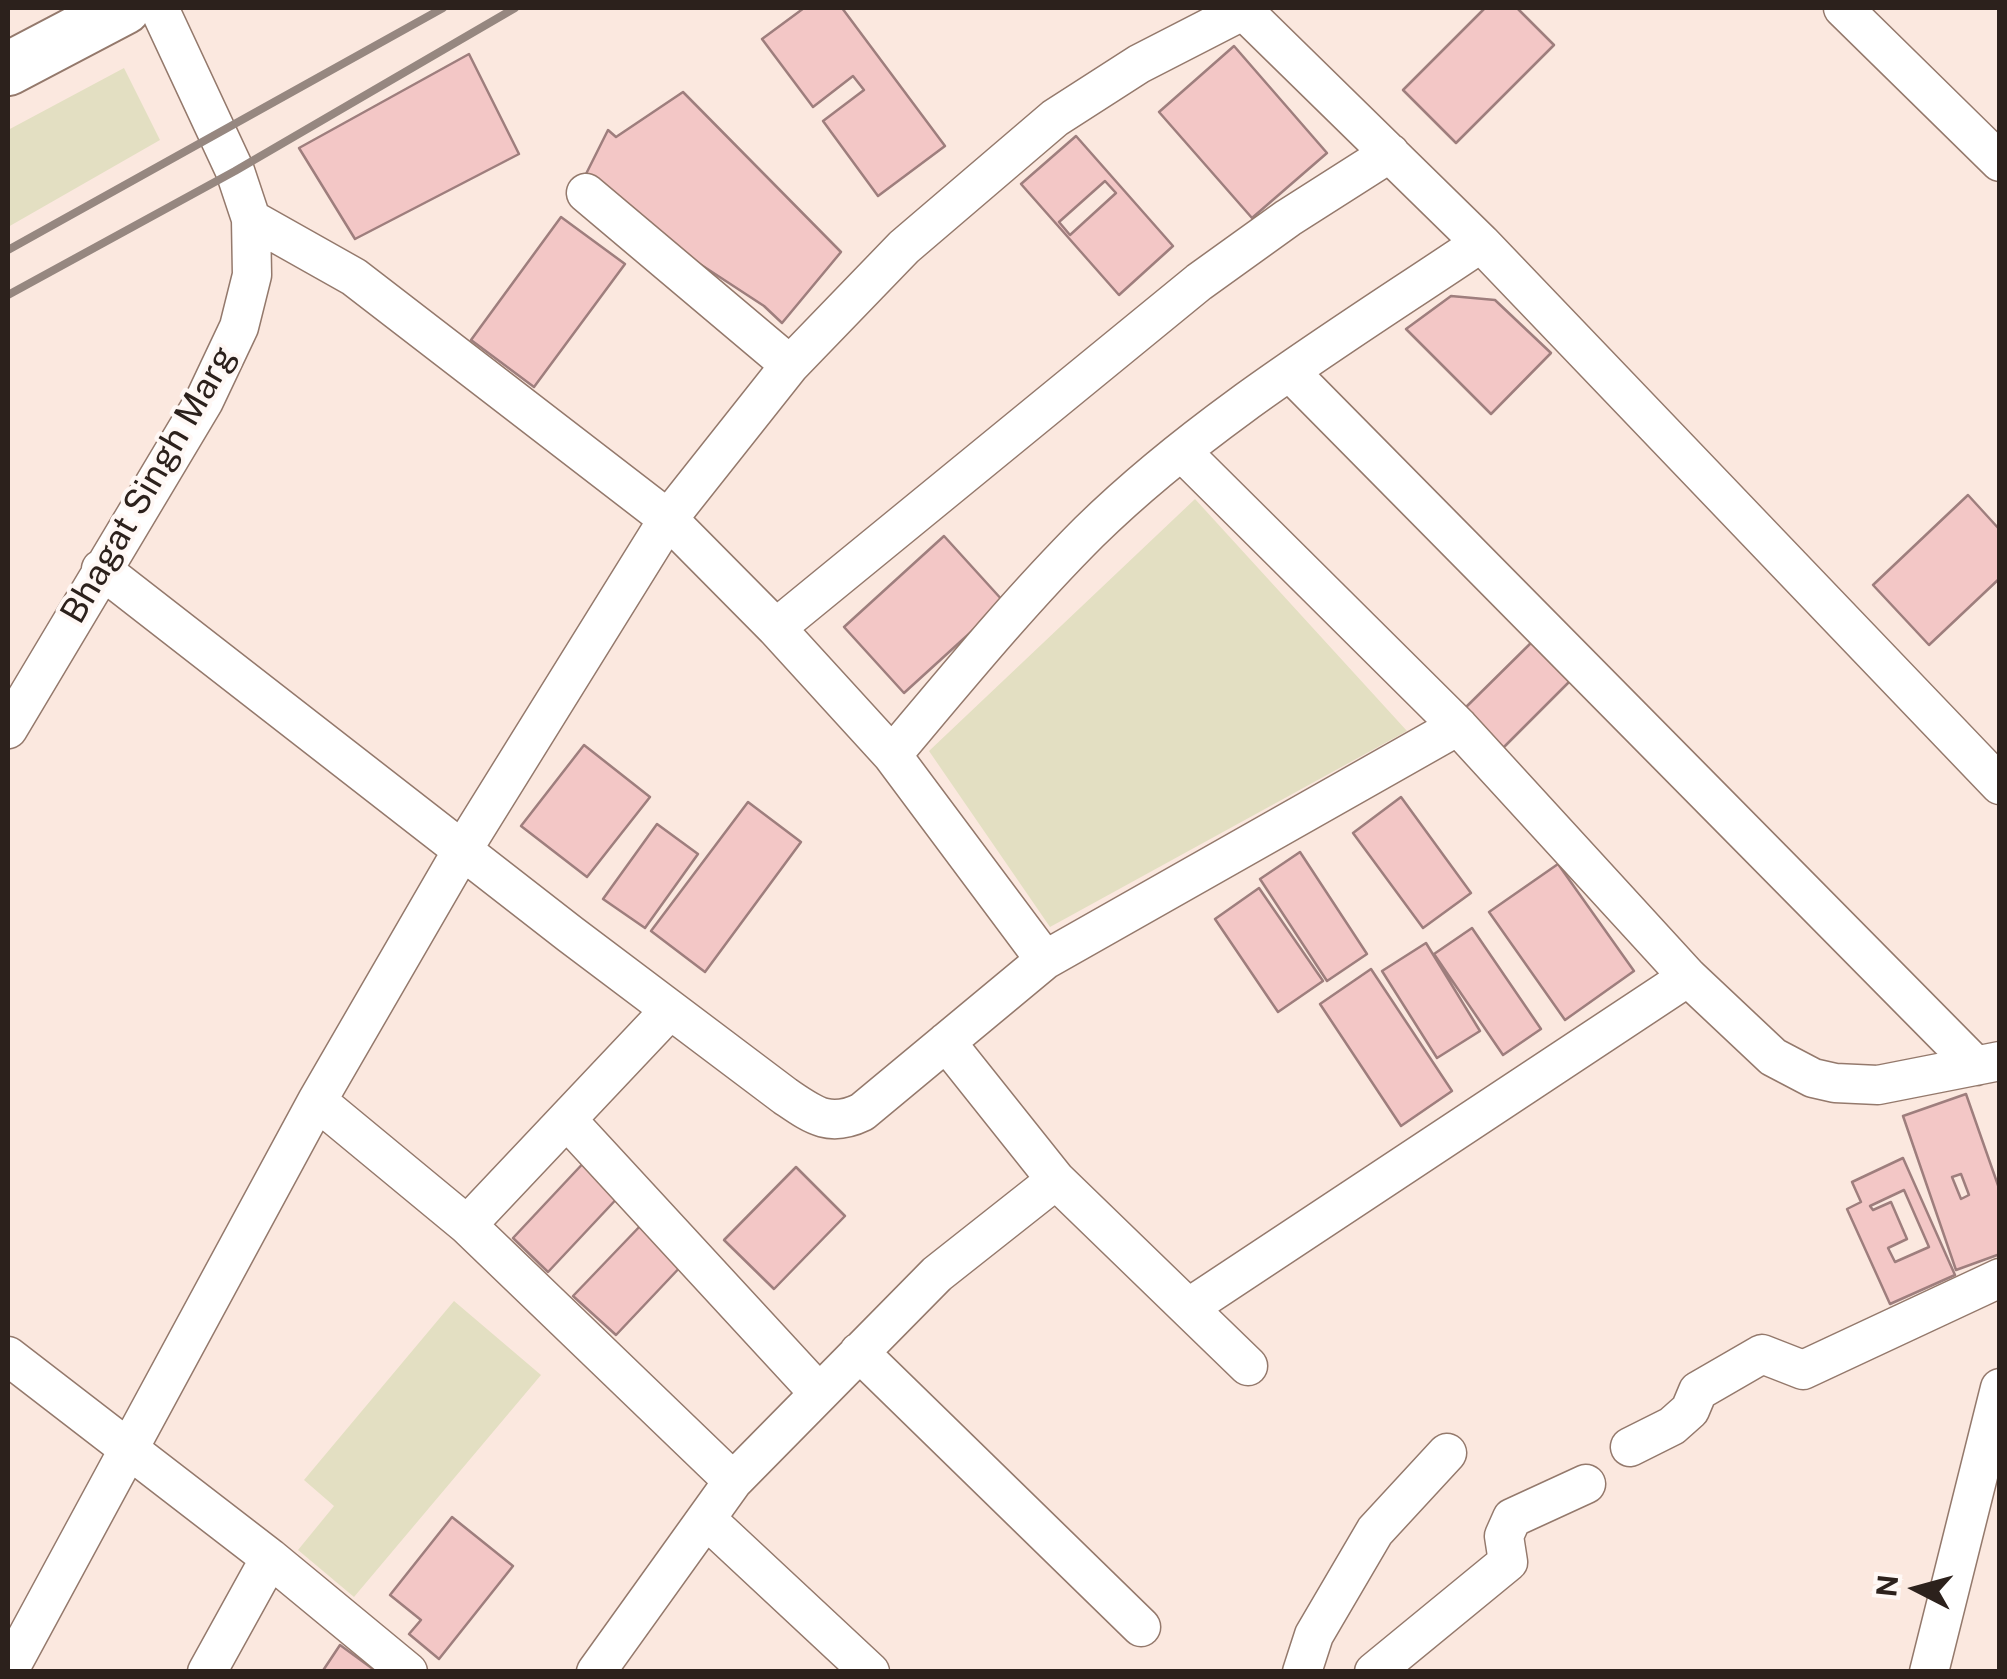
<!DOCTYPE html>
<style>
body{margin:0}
#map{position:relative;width:2007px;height:1679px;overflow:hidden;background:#fbe8df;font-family:"Public Sans",sans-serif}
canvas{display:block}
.frame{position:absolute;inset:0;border:10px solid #2c211c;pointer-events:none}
.north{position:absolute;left:1867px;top:1539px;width:100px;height:100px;-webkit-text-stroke:8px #fff8f5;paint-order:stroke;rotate:276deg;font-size:28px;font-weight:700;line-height:40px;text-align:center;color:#2c211c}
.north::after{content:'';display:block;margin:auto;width:35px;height:45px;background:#2c211c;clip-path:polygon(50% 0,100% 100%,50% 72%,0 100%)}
</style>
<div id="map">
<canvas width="2007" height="1679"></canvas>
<div class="frame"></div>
<div class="north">N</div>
</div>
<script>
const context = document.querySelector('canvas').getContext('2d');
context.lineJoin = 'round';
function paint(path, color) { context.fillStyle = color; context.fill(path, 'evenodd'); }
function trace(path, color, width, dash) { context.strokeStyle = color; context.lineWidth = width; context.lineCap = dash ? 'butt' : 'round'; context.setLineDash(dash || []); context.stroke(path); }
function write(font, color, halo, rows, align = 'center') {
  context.font = font + ' "Public Sans",sans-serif'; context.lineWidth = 8; context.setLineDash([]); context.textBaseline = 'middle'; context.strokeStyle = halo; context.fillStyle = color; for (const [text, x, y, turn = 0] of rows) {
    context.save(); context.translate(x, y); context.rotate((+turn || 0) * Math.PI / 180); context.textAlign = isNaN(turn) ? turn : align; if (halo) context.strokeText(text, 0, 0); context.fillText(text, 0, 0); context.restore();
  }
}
paint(new Path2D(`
 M124 68 160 140 8 227V130Z
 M1195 499 1407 731 1050 927 929 751Z
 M454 1301 541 1375 354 1597 298 1550 334 1506 304 1480Z`), '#e3dfc2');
const building = new Path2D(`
 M804 8H842L945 146 878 196 823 121 864 90 853 76 813 107 762 39Z
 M1485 8H1517L1554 45 1456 143 1403 90Z
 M1234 46 1327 153 1252 218 1159 112Z
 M469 54 519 154 355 239 299 148Z
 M683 92 841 252 782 323 764 306 683 253 585 176 608 130 616 137Z
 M1076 136 1173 246 1119 295 1021 184ZM1105 181 1116 193 1070 235 1059 222Z
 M561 217 625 264 534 387 471 340Z
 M1451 296 1495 300 1551 353 1491 414 1406 329Z
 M1968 495 2000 530V578L1929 645 1873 585Z
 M944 536 1004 602 904 693 844 627Z
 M1540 634 1578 673 1498 753 1460 713Z
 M584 745 650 797 587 877 521 826Z
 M1401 797 1471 893 1423 928 1353 833Z
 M748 802 801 842 705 972 651 931Z
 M657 824 698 854 645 928 603 899Z
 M1300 852 1367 954 1327 981 1260 879Z
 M1558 864 1634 971 1565 1020 1489 912Z
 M1259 888 1323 981 1278 1012 1215 919Z
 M1472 928 1541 1029 1503 1055 1434 954Z
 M1426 943 1480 1031 1437 1058 1382 971Z
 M1371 969 1452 1091 1401 1126 1320 1004Z
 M1966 1094 2000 1191V1254L1956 1270 1903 1116ZM1961 1174 1969 1195 1961 1199 1952 1177Z
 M589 1157 624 1191 548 1272 513 1238Z
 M1903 1158 1955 1275 1890 1304 1847 1209 1861 1202 1852 1182ZM1904 1190 1929 1247 1895 1262 1888 1248 1907 1239 1891 1202 1873 1210 1870 1206Z
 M796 1167 845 1216 774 1289 724 1240Z
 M643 1223 685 1262 616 1335 573 1296Z
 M452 1517 513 1566 439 1659 409 1634 421 1620 390 1595Z
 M340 1645 377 1672H322Z`);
paint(building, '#f3c7c6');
trace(building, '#9e7e7d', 2.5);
const minor = new Path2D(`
 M1843 8 2000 162
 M1243 10 1481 243 2000 785
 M586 193 790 365
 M251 219 354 277 668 519 776 628 892 755 1045 960
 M1290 372 1976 1066
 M1182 452 1458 726 1688 977 1773 1057 1813 1078 1835 1083 1878 1085 2000 1061
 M101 569 570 934 785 1096C813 1115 829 1128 862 1112L1045 960 1458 726
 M776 628 1199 282 1288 218 1390 153
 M8 729 204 401 239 327 252 275 251 219 235 171 159 8
 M892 755C956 679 1019 602 1089 532 1203 420 1349 332 1481 243
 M946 1042 1056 1180 1248 1366
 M317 1101 467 1225 733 1481
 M568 1121 818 1392
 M467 1225 670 1010
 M1188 1308 1688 977
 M859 1352 1141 1627
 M8 1356 270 1558 408 1672
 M1630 1447 1672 1426 1690 1410 1698 1391 1762 1354 1803 1370 2000 1278
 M706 1519 870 1672
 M8 1672 317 1101 463 849 668 519 790 365 904 247 1055 118 1139 64 1248 8
 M207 1672 270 1558
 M596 1672 733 1481 937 1274 1056 1180
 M1302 1672 1314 1635 1375 1531 1447 1453
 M1374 1672 1508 1562 1504 1536 1512 1518 1586 1484
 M1929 1672 2000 1388`);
const secondary = new Path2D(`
 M8 69 124 8`);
trace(minor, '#94796c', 41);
trace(secondary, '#94796c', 56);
trace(minor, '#fff', 38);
trace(secondary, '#fff', 52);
trace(new Path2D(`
 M8 250 443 8
 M8 295 235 171 515 8`), '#968780', 8);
write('35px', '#2c211c', '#fff8f5', [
 ["Bhagat Singh Marg",149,485,-60]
]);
</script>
